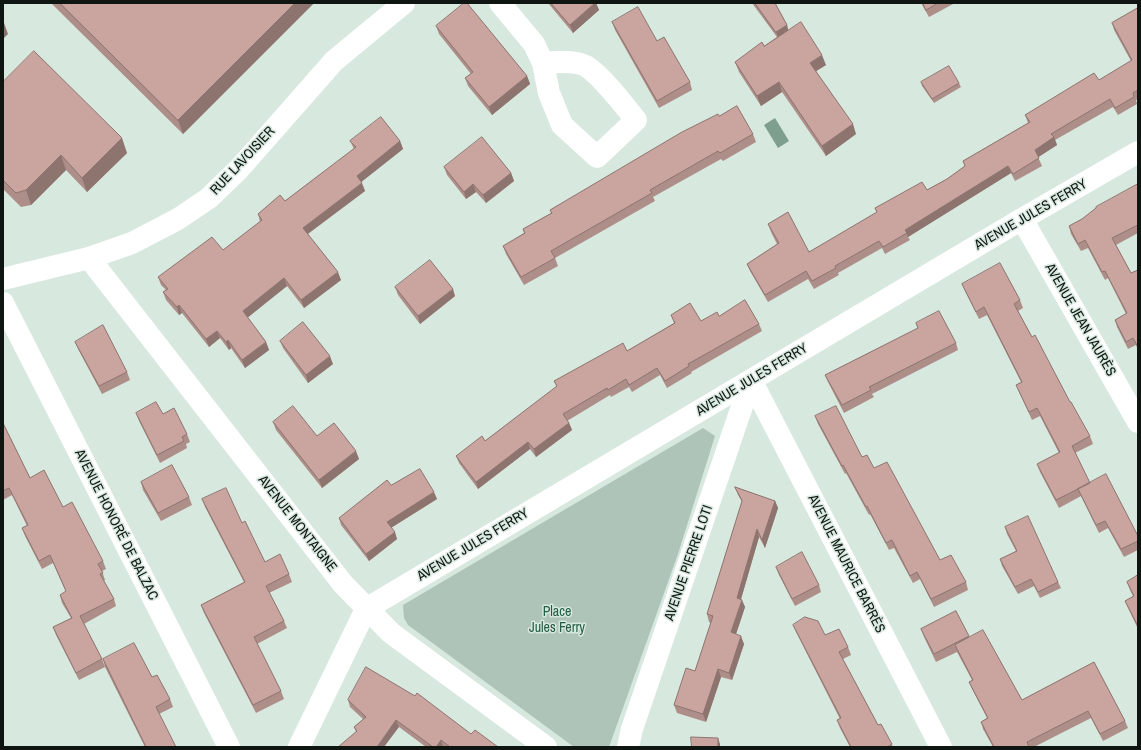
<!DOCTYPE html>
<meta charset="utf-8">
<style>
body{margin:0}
#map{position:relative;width:1141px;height:750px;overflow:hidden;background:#d7e8de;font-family:"Archivo Narrow",sans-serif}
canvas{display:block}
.frame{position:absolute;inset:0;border:4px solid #0f1511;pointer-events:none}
</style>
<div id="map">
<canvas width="1141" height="750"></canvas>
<div class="frame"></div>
</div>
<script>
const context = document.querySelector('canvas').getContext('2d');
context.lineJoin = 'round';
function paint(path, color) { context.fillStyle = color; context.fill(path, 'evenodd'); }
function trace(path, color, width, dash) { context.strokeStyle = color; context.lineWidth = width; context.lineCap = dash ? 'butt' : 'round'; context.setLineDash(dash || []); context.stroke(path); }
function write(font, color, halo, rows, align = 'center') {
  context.font = font + ' "Archivo Narrow",sans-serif'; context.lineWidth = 3; context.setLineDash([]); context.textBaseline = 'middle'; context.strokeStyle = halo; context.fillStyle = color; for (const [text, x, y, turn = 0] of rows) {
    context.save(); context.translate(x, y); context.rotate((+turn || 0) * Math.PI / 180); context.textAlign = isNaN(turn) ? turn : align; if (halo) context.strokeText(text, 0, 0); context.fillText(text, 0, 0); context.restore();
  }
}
paint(new Path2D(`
 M703 428 715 436 678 554 609 747H574L408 625 404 618 403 605Z`), '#afc4b8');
paint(new Path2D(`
 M775 118 789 141 778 148 764 125Z`), '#7e9f8e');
trace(new Path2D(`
 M500 3 534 44 543 63 549 93 562 125 597 157 636 120C623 104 603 77 586 66 574 60 556 62 543 63
 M1022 219 1138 422
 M89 258 343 584 391 633 546 747
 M3 279 89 258 132 243 178 219 209 198 239 169 334 61 404 3
 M3 303 229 747
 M751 380 941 747
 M299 747 366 609 1022 219 1138 152
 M628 747 632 729 751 380`), '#fff', 22);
paint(new Path2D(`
 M51 3H314L183 134Z
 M548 3H596L599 10 573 33Z
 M752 3H775L787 25 788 30 826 65 816 71 856 134 826 156 782 92 761 106 739 72 735 62 764 46 777 37Z
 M921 3H955L929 17Z
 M1138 8V99L1136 100 1137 104 1118 115 1113 107 1055 140 1057 145 1038 157 1042 166 1015 181 1011 173 908 237 910 240 885 254 882 248 838 273 839 275 814 289 808 279 768 302 750 271 747 264 777 244 771 232 768 224 809 252 877 213 875 208 927 190 947 179 965 166 963 161 1028 123 1025 115 1099 80 1131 61 1114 30 1112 23Z
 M612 22 657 41 690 82 692 90 659 108 615 30Z
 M436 26 527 76 530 84 492 115 468 86 465 78 471 74 439 34Z
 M3 82 127 153 87 192 66 170 31 205 21 207 3 189Z
 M921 82 959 83 961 87 934 103 922 86Z
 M719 116 753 134 756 142 723 161 721 159 653 197 655 201 555 258 558 266 524 285 506 254 503 246 524 233 523 229 551 213 550 210Z
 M350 141H400L403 149 361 182 365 191 308 234 341 280 304 308 287 286 247 317 266 342 269 350 245 368 231 348 229 350 220 338 209 347 182 313 179 315 166 300 163 292 166 290 161 285 158 277 223 250 260 222 258 214 285 201 354 149Z
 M444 167 511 173 514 181 486 203 476 192 466 199 447 175Z
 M1138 184V233L1116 245 1131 273 1138 270V350L1136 345 1128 349 1117 327 1115 320 1126 314 1108 278 1105 280 1088 248 1081 251 1071 234 1069 226 1082 219Z
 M962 284 1020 300 1023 308 1018 311 1032 337 1070 402 1090 436 1093 444 1075 453 1090 483 1138 536V550L1124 557 1108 528 1099 533 1081 496 1059 508 1040 472 1037 464 1059 453 1040 416 1032 420 1019 392 1016 385 1021 382 987 315 979 319 965 291Z
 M395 287 455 296 420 324 398 295Z
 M671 315 701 321 719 316 759 324 762 331 691 372 692 373 667 388 660 375 632 392 629 387 611 397 610 395 567 421 569 423 572 430 536 457 530 449 478 489 459 463 456 456 485 441 557 387 554 381 627 351 674 323Z
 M916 323 956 343 958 350 872 394 874 397 844 413 828 382 825 375 918 328Z
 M280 341 333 364 308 383 283 348Z
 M75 342 127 372 130 380 102 394 78 349Z
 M136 413 163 414 187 434 190 442 186 444 187 448 160 463 139 421Z
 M815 416 862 457 874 468 940 560 966 582 968 590 934 607 920 579 913 583 894 548 889 550 870 514 869 515 846 473 845 474 818 424Z
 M273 422 317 436 359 459 322 488 276 430Z
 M3 423 30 478 63 507 103 561 106 569 102 571 105 580 104 581 114 599 116 606 84 624 102 659 105 667 79 680 56 635 53 627 71 618 62 603 60 595 66 592 53 563 42 569 25 536 22 528 27 526 12 495 3 500Z
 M141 482 189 497 192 505 161 521 143 490Z
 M391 485 437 499 391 528 397 539 369 561 341 525 339 518Z
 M735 487 775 501 778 508 765 548 759 537 741 599 745 607 736 634 744 644 732 680 721 677 706 722 677 713 674 705 695 671 711 623 709 622 707 614 742 502 738 495Z
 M202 499 242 523 265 562 289 574 292 582 269 593 284 621 287 628 257 644 281 691 284 699 256 713 204 613 201 605 244 582 205 507Z
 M1005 527 1058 582 1061 588 1040 598 1034 586 1018 594 1002 566 1000 559 1016 551 1007 534Z
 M776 567 819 585 821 592 795 606 779 575Z
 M1138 575V629L1128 608 1125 601 1133 596 1130 590 1127 582Z
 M956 611 969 637 1022 700 1094 662 1125 721 1128 728 1103 741 1091 718 1034 747H993L983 729 981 722 987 718 972 689 969 682 972 680 957 652 936 662 924 637 921 629Z
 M793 625 825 635 848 647 851 655 843 659 878 725 892 744 893 747H850L840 728 837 720 840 719 796 632Z
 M103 659 152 677 170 699 173 707 159 714 176 747H145L105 667Z
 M348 700 471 734 498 747H426L399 727 356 732 354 727 363 719 350 707Z`), '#ae8e89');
paint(new Path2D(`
 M295 3H314L183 134 178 120Z
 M595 3H596L599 10 573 33 570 25Z
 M3 20 8 34 3 39Z
 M787 25 789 33 779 40 776 32Z
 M822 55 826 65 813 73 810 63Z
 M527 76 530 84 492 115 489 107Z
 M779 82 782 92 761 106 757 96Z
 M853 124 856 134 826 156 822 146Z
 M1054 137 1057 145 1037 158 1035 150Z
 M122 138 127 153 87 192 82 178Z
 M400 141 403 149 360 183 357 176Z
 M61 155 66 170 31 205 26 190Z
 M1008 166 1011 173 908 237 905 230Z
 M511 173 514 181 486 203 483 195Z
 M362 183 365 191 306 235 303 228Z
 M473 184 476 192 466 199 464 192Z
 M338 272 341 280 304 308 301 300Z
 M284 278 287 286 246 319 243 311Z
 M453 289 455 296 420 324 418 316Z
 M179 305 182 313 179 315 177 307Z
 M217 331 220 338 209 347 206 339Z
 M228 340 231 348 229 350 226 342Z
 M266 342 269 350 245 368 242 360Z
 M330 356 333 364 308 383 306 375Z
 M569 423 572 430 536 457 534 449Z
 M528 442 530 449 478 489 476 482Z
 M356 451 359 459 322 488 319 480Z
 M434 492 437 499 389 529 387 522Z
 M775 501 778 508 765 548 762 540Z
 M757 529 759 537 739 606 737 598Z
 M395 532 397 539 369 561 366 554Z
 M742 600 745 607 734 640 731 632Z
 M741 636 744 644 732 680 729 673Z
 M718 669 721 677 706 722 703 714Z
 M396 720 399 727 384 747H377Z
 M718 738 720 744V747H718Z
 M441 740 443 747H436Z`), '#8d746f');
const building = new Path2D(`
 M60 3H295L178 120Z
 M464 3H467L527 76 489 107 465 78 473 72 436 26Z
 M551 3H595L570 25Z
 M755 3H775L787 25 776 32Z
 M923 3H938L926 10Z
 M638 7 657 41 664 37 690 82 657 101 612 22Z
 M1138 8V90L1133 93 1134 97 1115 108 1110 99 1051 134 1054 137 1035 150 1039 158 1013 174 1008 166 905 230 907 233 883 247 879 241 835 266 836 268 812 281 806 271 765 295 747 264 779 243 768 224 788 212 809 252 877 212 875 208 922 182 927 190 947 179 965 166 963 161 1030 122 1025 115 1094 73 1099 80 1132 60 1112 23Z
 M801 22 822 55 810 63 853 124 822 146 779 82 757 96 735 62 762 42 764 46Z
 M34 51 122 138 82 178 61 155 26 190 16 193 3 180V82Z
 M949 66 959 83 932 99 921 82Z
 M737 106 753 134 720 153 718 151 650 190 652 193 551 251 555 258 521 277 503 246 525 233 523 229 552 213 550 210 682 132 718 114 719 116Z
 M381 117 400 141 357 176 362 183 303 228 338 272 301 300 284 278 243 311 266 342 242 360 228 340 226 342 217 331 206 339 179 305 177 307 163 292 168 289 158 277 212 237 223 250 262 220 258 214 280 195 285 201 356 147 350 141Z
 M482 137 511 173 483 195 473 184 464 192 444 167Z
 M1138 184V225L1112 238 1131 273 1138 270V347L1133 338 1126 342 1115 320 1127 313 1105 271 1102 272 1085 240 1078 244 1069 226 1082 219 1096 208V207Z
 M430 260 453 289 418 316 395 287Z
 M1000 263 1020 300 1014 304 1032 337 1035 335 1070 402H1071L1090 436 1072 446 1090 483 1056 500 1037 464 1060 452 1037 408 1029 412 1016 385 1022 382 984 307 976 312 962 284Z
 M745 300 759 324 688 364 689 366 665 381 657 368 629 385 626 379 608 390 607 388 563 414 569 423 534 449 528 442 476 482 456 456 482 436 485 441 557 386 554 381 623 343 627 351 675 323 671 315 690 303 701 321 717 312 719 316Z
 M939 311 956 343 869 387 871 390 842 405 825 375 918 328 916 323Z
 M303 322 330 356 306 375 280 341Z
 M103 325 127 372 99 386 75 342Z
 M156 402 163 414 174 408 187 434 182 437 184 441 157 455 136 413Z
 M293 406 317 436 334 423 356 451 319 480 273 422Z
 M836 406 862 457 867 455 874 468 887 462 940 560 951 555 966 582 931 599 917 572 910 576 892 540 886 543 867 506 866 507 843 465 842 466 815 416Z
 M3 423 30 478 44 470 63 507 72 502 103 561 98 564 103 573 100 574 114 599 80 616 102 659 76 673 53 627 72 618 60 595 66 591 50 555 39 561 22 528 28 525 9 488 3 491Z
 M172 465 189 497 158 513 141 482Z
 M420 469 434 492 387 522 395 532 366 554 339 518 387 480 391 485Z
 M1106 474 1138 536V541L1121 549 1105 521 1096 525 1078 489Z
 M735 487 775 501 762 540 757 529 737 598 742 600 731 632 741 636 729 673 718 669 703 714 674 705 686 668 695 671 713 616 707 614 742 501Z
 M226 488 242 523 245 521 265 562 280 554 289 574 266 586 284 621 254 637 281 691 253 705 201 605 245 582 202 499Z
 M1028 516 1058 582 1038 592 1031 579 1015 587 1000 559 1017 551 1005 527Z
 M802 552 819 585 792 599 776 567Z
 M1138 575V626L1125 601 1134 596 1127 582Z
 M956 611 969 636 934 654 921 629Z
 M805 617 818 621 825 635 839 629 848 647 839 652 878 725 881 724 892 744 887 747H851L837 720 841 718 793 625Z
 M983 630 1022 700 1094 662 1125 721 1100 734 1088 711 1027 742 1029 747H994L981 722 988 718 969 682 973 680 955 645Z
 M134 643 152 677 157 675 170 699 156 707 176 747H146L103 659Z
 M366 667 415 696 417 693 471 734 475 730 498 747H450L441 740 436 747H433L396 720 377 747H338L357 731 354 727 366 717 348 700Z
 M691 737 718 738V747H692Z`);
paint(building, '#caa59f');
trace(building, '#8d746f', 1);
write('14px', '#0f1511', '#d7e8de', [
 ["RUE LAVOISIER",243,161,-47],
 ["AVENUE JULES FERRY",1031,215,-30],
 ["AVENUE JEAN JAURÈS",1080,320,60],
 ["AVENUE JULES FERRY",752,380,-31],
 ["AVENUE MONTAIGNE",297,524,52],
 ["AVENUE HONORÉ DE BALZAC",116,525,63],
 ["AVENUE JULES FERRY",473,545,-31],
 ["AVENUE PIERRE LOTI",689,563,-71],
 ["AVENUE MAURICE BARRÈS",846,564,63]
]);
write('14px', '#235d44', '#d7e8de', [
 ["Place",557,612],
 ["Jules Ferry",557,628]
]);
</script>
